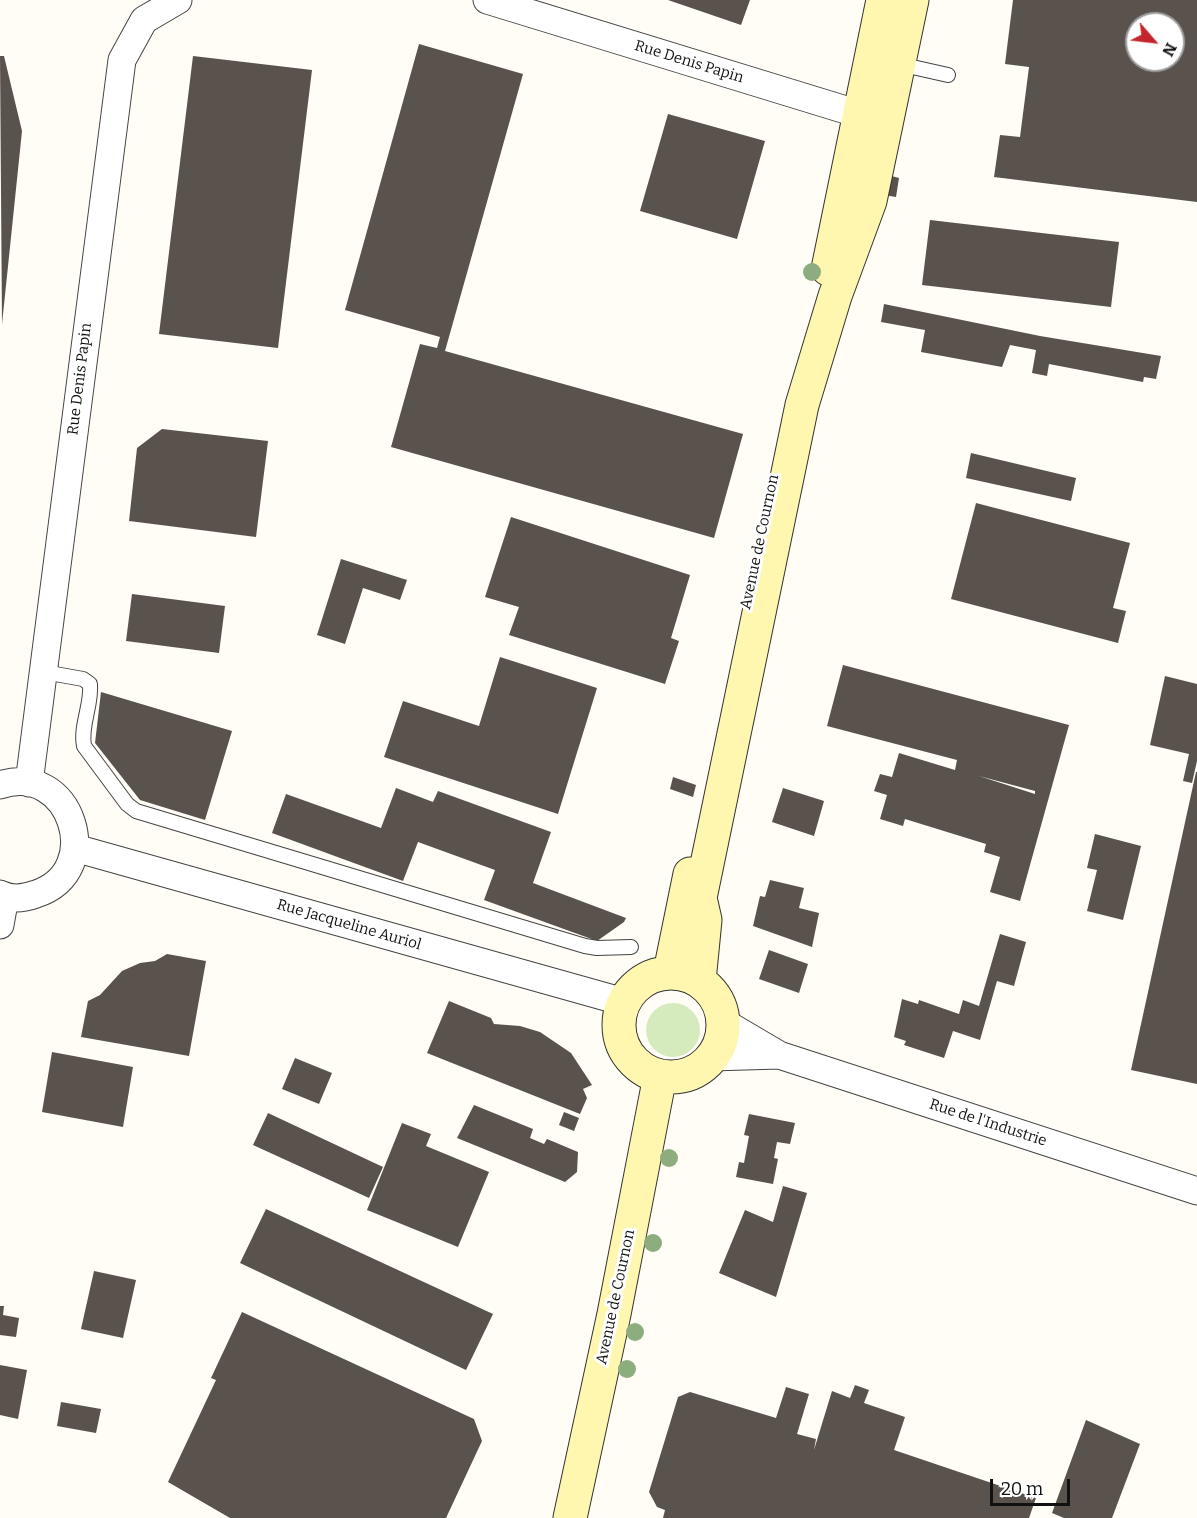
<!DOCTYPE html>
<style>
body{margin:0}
#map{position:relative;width:1197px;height:1518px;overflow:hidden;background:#fffdf5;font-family:Bitter,serif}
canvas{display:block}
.north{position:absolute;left:1125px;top:12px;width:60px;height:60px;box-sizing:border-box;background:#fff;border:2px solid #a0a0a0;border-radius:50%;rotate:118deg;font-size:16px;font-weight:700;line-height:24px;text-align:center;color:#111}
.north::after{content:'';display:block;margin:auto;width:21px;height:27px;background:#c4262e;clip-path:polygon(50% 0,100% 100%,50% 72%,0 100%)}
.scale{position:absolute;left:990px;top:1479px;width:80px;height:27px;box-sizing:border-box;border:3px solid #111;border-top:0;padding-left:8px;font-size:18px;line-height:21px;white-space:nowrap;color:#111;-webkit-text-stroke:4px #fff;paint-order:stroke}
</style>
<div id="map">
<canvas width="1197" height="1518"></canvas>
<div class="north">N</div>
<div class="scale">20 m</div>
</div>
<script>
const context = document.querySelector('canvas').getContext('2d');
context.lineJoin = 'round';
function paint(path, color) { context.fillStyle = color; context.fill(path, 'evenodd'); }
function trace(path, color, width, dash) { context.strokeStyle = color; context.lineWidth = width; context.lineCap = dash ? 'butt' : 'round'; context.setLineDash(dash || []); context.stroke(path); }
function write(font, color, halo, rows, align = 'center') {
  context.font = font + ' Bitter,serif'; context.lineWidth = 6; context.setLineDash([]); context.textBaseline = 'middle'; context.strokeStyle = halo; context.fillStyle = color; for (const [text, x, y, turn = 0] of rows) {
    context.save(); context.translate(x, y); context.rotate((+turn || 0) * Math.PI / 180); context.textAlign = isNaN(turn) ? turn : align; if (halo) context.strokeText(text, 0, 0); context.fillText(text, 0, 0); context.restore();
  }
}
paint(new Path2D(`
 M646 1030a27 27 0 1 1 54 0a27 27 0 1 1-54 0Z`), '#d5ebbd');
paint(new Path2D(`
 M668 0H750L741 25Z
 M1013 0H1197V202L994 177 1000 135 1020 137 1029 67 1005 64ZM1137 24H1173V60H1137Z
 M419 44 523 74 445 351 743 434 714 538 391 447 420 344 437 348 440 337 345 310Z
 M0 56H4L22 131 2 324Z
 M193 56 312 70 278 348 159 334Z
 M668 114 765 141 737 239 640 211Z
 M888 175 899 178 896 197 884 195Z
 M930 220 1119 242 1111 307 922 285Z
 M884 304 1040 336 1161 356 1156 379 1144 377 1143 382 1049 364 1047 376 1032 373 1036 350 1010 345 1002 367 921 352 925 330 881 322Z
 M162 429 268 441 256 537 129 521 137 448Z
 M971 453 1076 478 1071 501 966 478Z
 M976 503 1130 543 1113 608 1126 611 1118 643 951 599Z
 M511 517 690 575 671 638 679 641 665 684 509 635 519 607 485 597Z
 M341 559 407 580 400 600 363 588 345 644 317 635Z
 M132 594 225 606 219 653 126 641Z
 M500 657 597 688 558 814 384 757 403 701 479 726Z
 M843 665 1069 725 1020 901 990 892 1000 857 984 852 986 844 905 819 903 826 880 819 887 795 874 791 880 774 892 777 899 753 955 770 957 760 827 726ZM979 776 1035 791V794Z
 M1165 676 1197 684V761L1192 783 1183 781 1189 754 1150 745Z
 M101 692 232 731 205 820 140 800 95 743Z
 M1196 772H1197V1084L1131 1070Z
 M673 777 696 785 693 797 670 789Z
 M396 788 433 802 438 791 551 832 533 883 626 918 624 922 597 941 484 900 495 870 418 842 403 881 272 833 286 794 381 828Z
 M783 788 824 801 814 836 772 822Z
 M1095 834 1141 846 1123 920 1087 911 1097 870 1087 868Z
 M770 880 804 888 799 908 819 913 812 947 753 926 760 896 765 897Z
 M1000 934 1026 942 1014 986 997 981 980 1040 953 1031 944 1058 904 1045 906 1041 894 1037 902 999 918 1004 919 1000 959 1014 963 1000 979 1006Z
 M769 950 808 964 799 993 759 979Z
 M167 954 206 961 189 1056 81 1037 88 1001 100 995 122 971 140 963 155 961Z
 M449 1001 491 1018 494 1024 520 1026 540 1032 571 1053 592 1085 583 1089 587 1098 580 1114 427 1053Z
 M52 1052 133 1067 123 1127 42 1112Z
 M295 1058 332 1073 319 1104 282 1089Z
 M474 1105 533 1129 530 1138 544 1144 547 1139 578 1152 577 1172 565 1182 457 1138Z
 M564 1112 579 1118 574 1131 559 1125Z
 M268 1113 383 1167 369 1198 253 1145Z
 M749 1114 795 1123 790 1144 777 1142 774 1158 778 1159 773 1184 736 1177 739 1162 744 1163 749 1136 744 1135Z
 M402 1123 431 1134 426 1146 489 1172 458 1247 367 1210Z
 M783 1186 807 1193 776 1297 719 1273 745 1210 773 1222Z
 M266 1209 493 1314 466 1370 240 1263Z
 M94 1271 136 1280 123 1338 81 1329Z
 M0 1306H4L3 1315 19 1318 16 1337 0 1335Z
 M242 1312 474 1419 482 1441 446 1518H230L168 1482 216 1380 211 1378Z
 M0 1365 27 1370 18 1419 0 1415Z
 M855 1385 869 1390 864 1403 905 1417 894 1450 1036 1498 1029 1518H663L665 1510 657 1507 649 1492 678 1397 690 1392 776 1418 786 1387 809 1394 797 1434 816 1439 814 1450 832 1391 850 1398Z
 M61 1402 101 1409 96 1433 57 1426Z
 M1086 1420 1140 1444 1112 1518H1064L1052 1513Z`), '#5a524d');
const service = new Path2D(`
 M899 64 948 75
 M44 672 83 679 90 684C92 705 80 726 84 746L127 804 136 811 585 946 597 948 631 947`);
const minor = new Path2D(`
 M487 0 859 114 879 107
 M29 783 122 60 144 20 178 0
 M0 785C71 761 107 871 36 894 25 898 11 900 0 894
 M75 848 624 1002
 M0 925 5 897
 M723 1022 779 1055 1197 1191
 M711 1057 779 1055`);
const secondary = new Path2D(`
 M828 269 883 0
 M670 972 690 874
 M619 1025a52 52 0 1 1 104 0a52 52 0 1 1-104 0Z
 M699 981 705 920 700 898 802 405 835 296 870 201 912 0
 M570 1518 614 1314 660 1076`);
trace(service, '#444', 16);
trace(minor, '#444', 29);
trace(secondary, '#333', 35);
trace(service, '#fff', 14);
trace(minor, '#fff', 27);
trace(secondary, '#fff6b0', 33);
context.fillStyle = '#8dad7f';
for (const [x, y] of [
 [812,272],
 [669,1158],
 [653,1243],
 [635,1332],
 [627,1369]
]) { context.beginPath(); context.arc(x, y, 9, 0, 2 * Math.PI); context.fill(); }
write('15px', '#111', '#fff', [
 ["Rue Denis Papin",689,62,17],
 ["Rue Denis Papin",80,379,-83],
 ["Avenue de Cournon",760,542,-78],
 ["Rue Jacqueline Auriol",349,925,16],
 ["Rue de l'Industrie",988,1123,18],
 ["Avenue de Cournon",616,1297,-78]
]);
</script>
